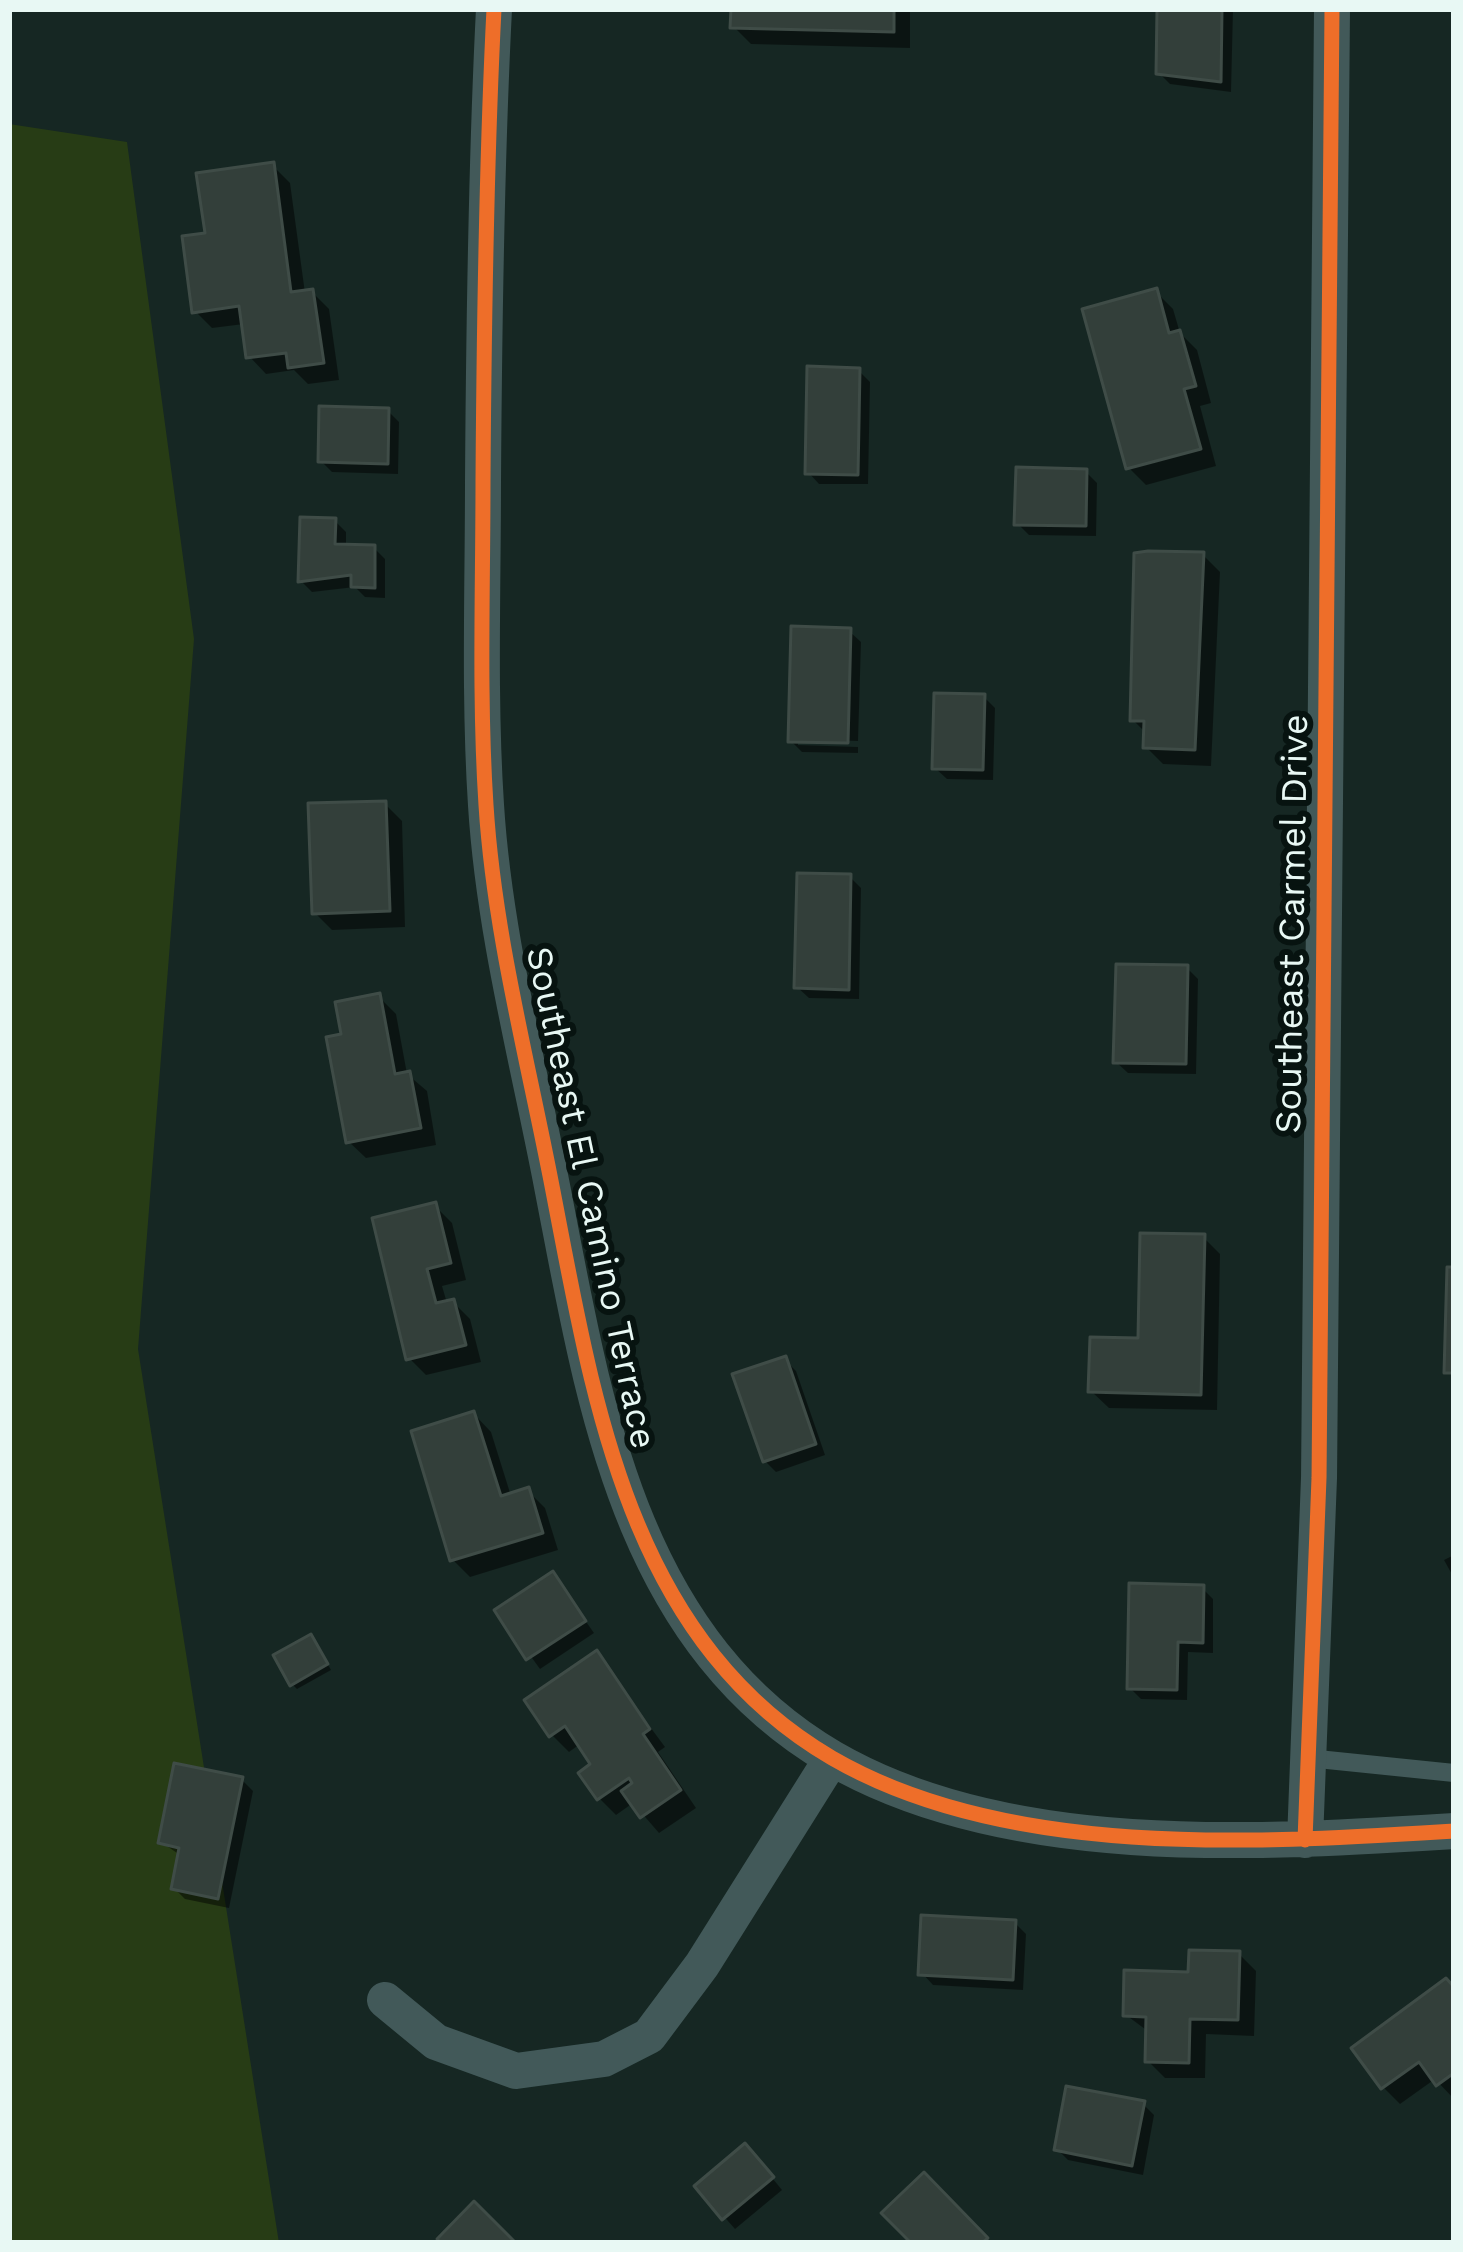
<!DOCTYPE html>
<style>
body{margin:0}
#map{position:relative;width:1463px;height:2252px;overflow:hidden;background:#162723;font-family:"Work Sans",sans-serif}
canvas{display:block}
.frame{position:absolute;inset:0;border:12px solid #e8f8f4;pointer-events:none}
</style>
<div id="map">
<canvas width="1463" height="2252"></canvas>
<div class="frame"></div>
</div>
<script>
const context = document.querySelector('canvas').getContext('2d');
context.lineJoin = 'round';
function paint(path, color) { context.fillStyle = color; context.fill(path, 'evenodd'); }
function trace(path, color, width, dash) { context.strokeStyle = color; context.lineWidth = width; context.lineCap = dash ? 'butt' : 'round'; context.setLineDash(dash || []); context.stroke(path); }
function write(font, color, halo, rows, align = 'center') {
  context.font = font + ' "Work Sans",sans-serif'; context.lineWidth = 12; context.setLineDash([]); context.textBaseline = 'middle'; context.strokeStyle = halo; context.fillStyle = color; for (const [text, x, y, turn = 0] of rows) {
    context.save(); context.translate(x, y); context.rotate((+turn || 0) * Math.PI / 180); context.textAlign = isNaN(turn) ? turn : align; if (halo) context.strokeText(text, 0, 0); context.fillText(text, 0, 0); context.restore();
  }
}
paint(new Path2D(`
 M9 124 127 142 194 639 138 1349 279 2243H9Z`), '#273c15');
paint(new Path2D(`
 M734 9H910V48L751 44 734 27Z
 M1160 9H1233L1231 92 1170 84 1159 73Z
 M273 166 290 183 305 293 312 292 329 309 339 380 308 384 294 370 266 374 249 356 244 324 212 328 195 311 208 235Z
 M1156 292 1173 309 1180 333 1197 350 1211 403 1200 406 1216 466 1146 485 1129 468Z
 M859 371 870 382 868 484H819L808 472Z
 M388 411 399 422 398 474 332 472 321 461Z
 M1086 472 1097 483 1096 536 1029 535 1017 523Z
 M335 521 346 532V547L374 548 385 559V598L365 597 355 587 312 592 301 581Z
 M1203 555 1220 572 1211 766 1163 764 1146 747 1147 734 1133 720Z
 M849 631 861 642 858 741 798 739V745L858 747V753L802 752 791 741Z
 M984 697 995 708 993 780 947 779 935 768Z
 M385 804 402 821 405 927 332 930 315 913Z
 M850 877 861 888 859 999 809 998 797 987Z
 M1187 968 1198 979 1196 1074 1128 1073 1116 1062Z
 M379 997 396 1014 407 1074 427 1091 436 1145 366 1158 348 1141 345 1037Z
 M435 1206 452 1223 466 1280 442 1286 447 1303 453 1302 470 1319 481 1362 426 1375 409 1358Z
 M1203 1237 1220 1254 1217 1410 1109 1408 1091 1391 1141 1341Z
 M785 1360 796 1371 825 1455 776 1472 765 1461Z
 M474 1414 491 1432 511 1496 528 1491 545 1508 558 1550 470 1577 453 1560Z
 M1454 1555V1578L1444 1560Z
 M553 1575 594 1633 540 1669 498 1611Z
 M1202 1588 1213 1599V1653L1188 1652 1187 1700 1141 1699 1130 1688Z
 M316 1643 331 1670 297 1689 292 1684Z
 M596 1654 665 1747 658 1752 696 1808 659 1833 633 1803 616 1815 599 1798 594 1765 580 1744 569 1752 552 1735Z
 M242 1780 253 1791 229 1908 185 1899 174 1888 180 1855 161 1842Z
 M1015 1923 1026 1934 1023 1990 933 1985 922 1973Z
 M1239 1954 1256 1971 1254 2036 1206 2034 1205 2078H1165L1148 2061 1149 2032 1126 2015 1191 1975Z
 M1454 1990V2099L1435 2079 1400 2104 1383 2087Z
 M1143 2104 1154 2115 1143 2175 1068 2160 1057 2149Z
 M756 2158 782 2190 735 2229 698 2187Z`), '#0007');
const building = new Path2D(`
 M731 9H894V32L730 28Z
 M1157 9H1222L1221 82 1156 74Z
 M274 162 291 292 313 289 324 363 288 368 286 353 246 358 239 306 192 313 182 236 205 233 196 173Z
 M1157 288 1169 333 1180 330 1196 386 1184 389 1201 449 1126 469 1082 309Z
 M807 366 860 368 858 475 805 474Z
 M319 406 389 408 388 464 318 462Z
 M1016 467 1087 469 1086 526 1014 525Z
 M300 517 336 518 335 544 375 545V588L351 587V575L298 582Z
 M1148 551 1204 552 1195 750 1143 748 1144 721H1130L1134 553Z
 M791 626 851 628 848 743 788 742Z
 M934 693 985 694 983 770 932 769Z
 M386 801 390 911 312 914 308 803Z
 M797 873 851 874 849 990 794 988Z
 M1116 964 1188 965 1186 1064 1113 1063Z
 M380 993 395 1074 410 1071 421 1128 346 1143 326 1037 341 1034 335 1002Z
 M436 1202 451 1263 427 1269 436 1303 454 1299 466 1345 406 1360 372 1218Z
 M1140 1233 1205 1234 1201 1395 1088 1392 1090 1337 1138 1338Z
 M1447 1267H1454V1373H1444Z
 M786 1356 816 1444 763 1462 732 1374Z
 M474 1411 501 1496 529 1487 543 1533 450 1561 411 1431Z
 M553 1571 586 1621 526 1660 494 1610Z
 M1129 1583 1204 1585 1203 1643 1178 1642 1177 1690 1127 1689Z
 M311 1634 328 1664 290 1686 273 1655Z
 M597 1650 650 1729 643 1734 681 1790 640 1818 621 1791 632 1783 629 1778 597 1800 578 1773 590 1764 565 1726 549 1737 524 1700Z
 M174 1763 243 1777 218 1899 171 1889 179 1848 158 1843Z
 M921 1915 1016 1920 1013 1980 918 1975Z
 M1189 1950 1240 1951 1238 2020 1190 2019 1189 2063 1145 2062 1146 2017 1123 2016 1124 1970 1188 1972Z
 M1446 1978 1454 1987V2073L1436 2086 1419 2062 1381 2089 1351 2048Z
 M1066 2086 1145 2101 1132 2166 1054 2150Z
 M745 2143 774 2177 722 2220 694 2186Z
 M924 2172 988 2238 982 2243H911L881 2213Z
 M474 2201 516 2243H441L437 2239Z`);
paint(building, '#333f3a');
trace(building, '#3f4c47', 3);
trace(new Path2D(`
 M1308 1758 1454 1773`), '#425959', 18);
trace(new Path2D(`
 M494 9C486 166 484 324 483 482 483 589 479 698 486 805 494 933 528 1061 552 1186 593 1397 627 1638 832 1758 1008 1860 1259 1843 1454 1831
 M1305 1840 1319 1478 1332 9
 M385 2000 436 2042 516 2071 604 2059 649 2036 702 1965 832 1758`), '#425959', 36);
trace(new Path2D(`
 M494 9C486 166 484 324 483 482 483 589 479 698 486 805 494 933 528 1061 552 1186 593 1397 627 1638 832 1758 1008 1860 1259 1843 1454 1831
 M1305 1840 1319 1478 1332 9`), '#ee6e29', 15);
write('36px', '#e8f8f4', '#071310', [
 ["Southeast Carmel Drive",1293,924,-89],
 ["Southeast El Camino Terrace",590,1198,78]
]);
</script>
